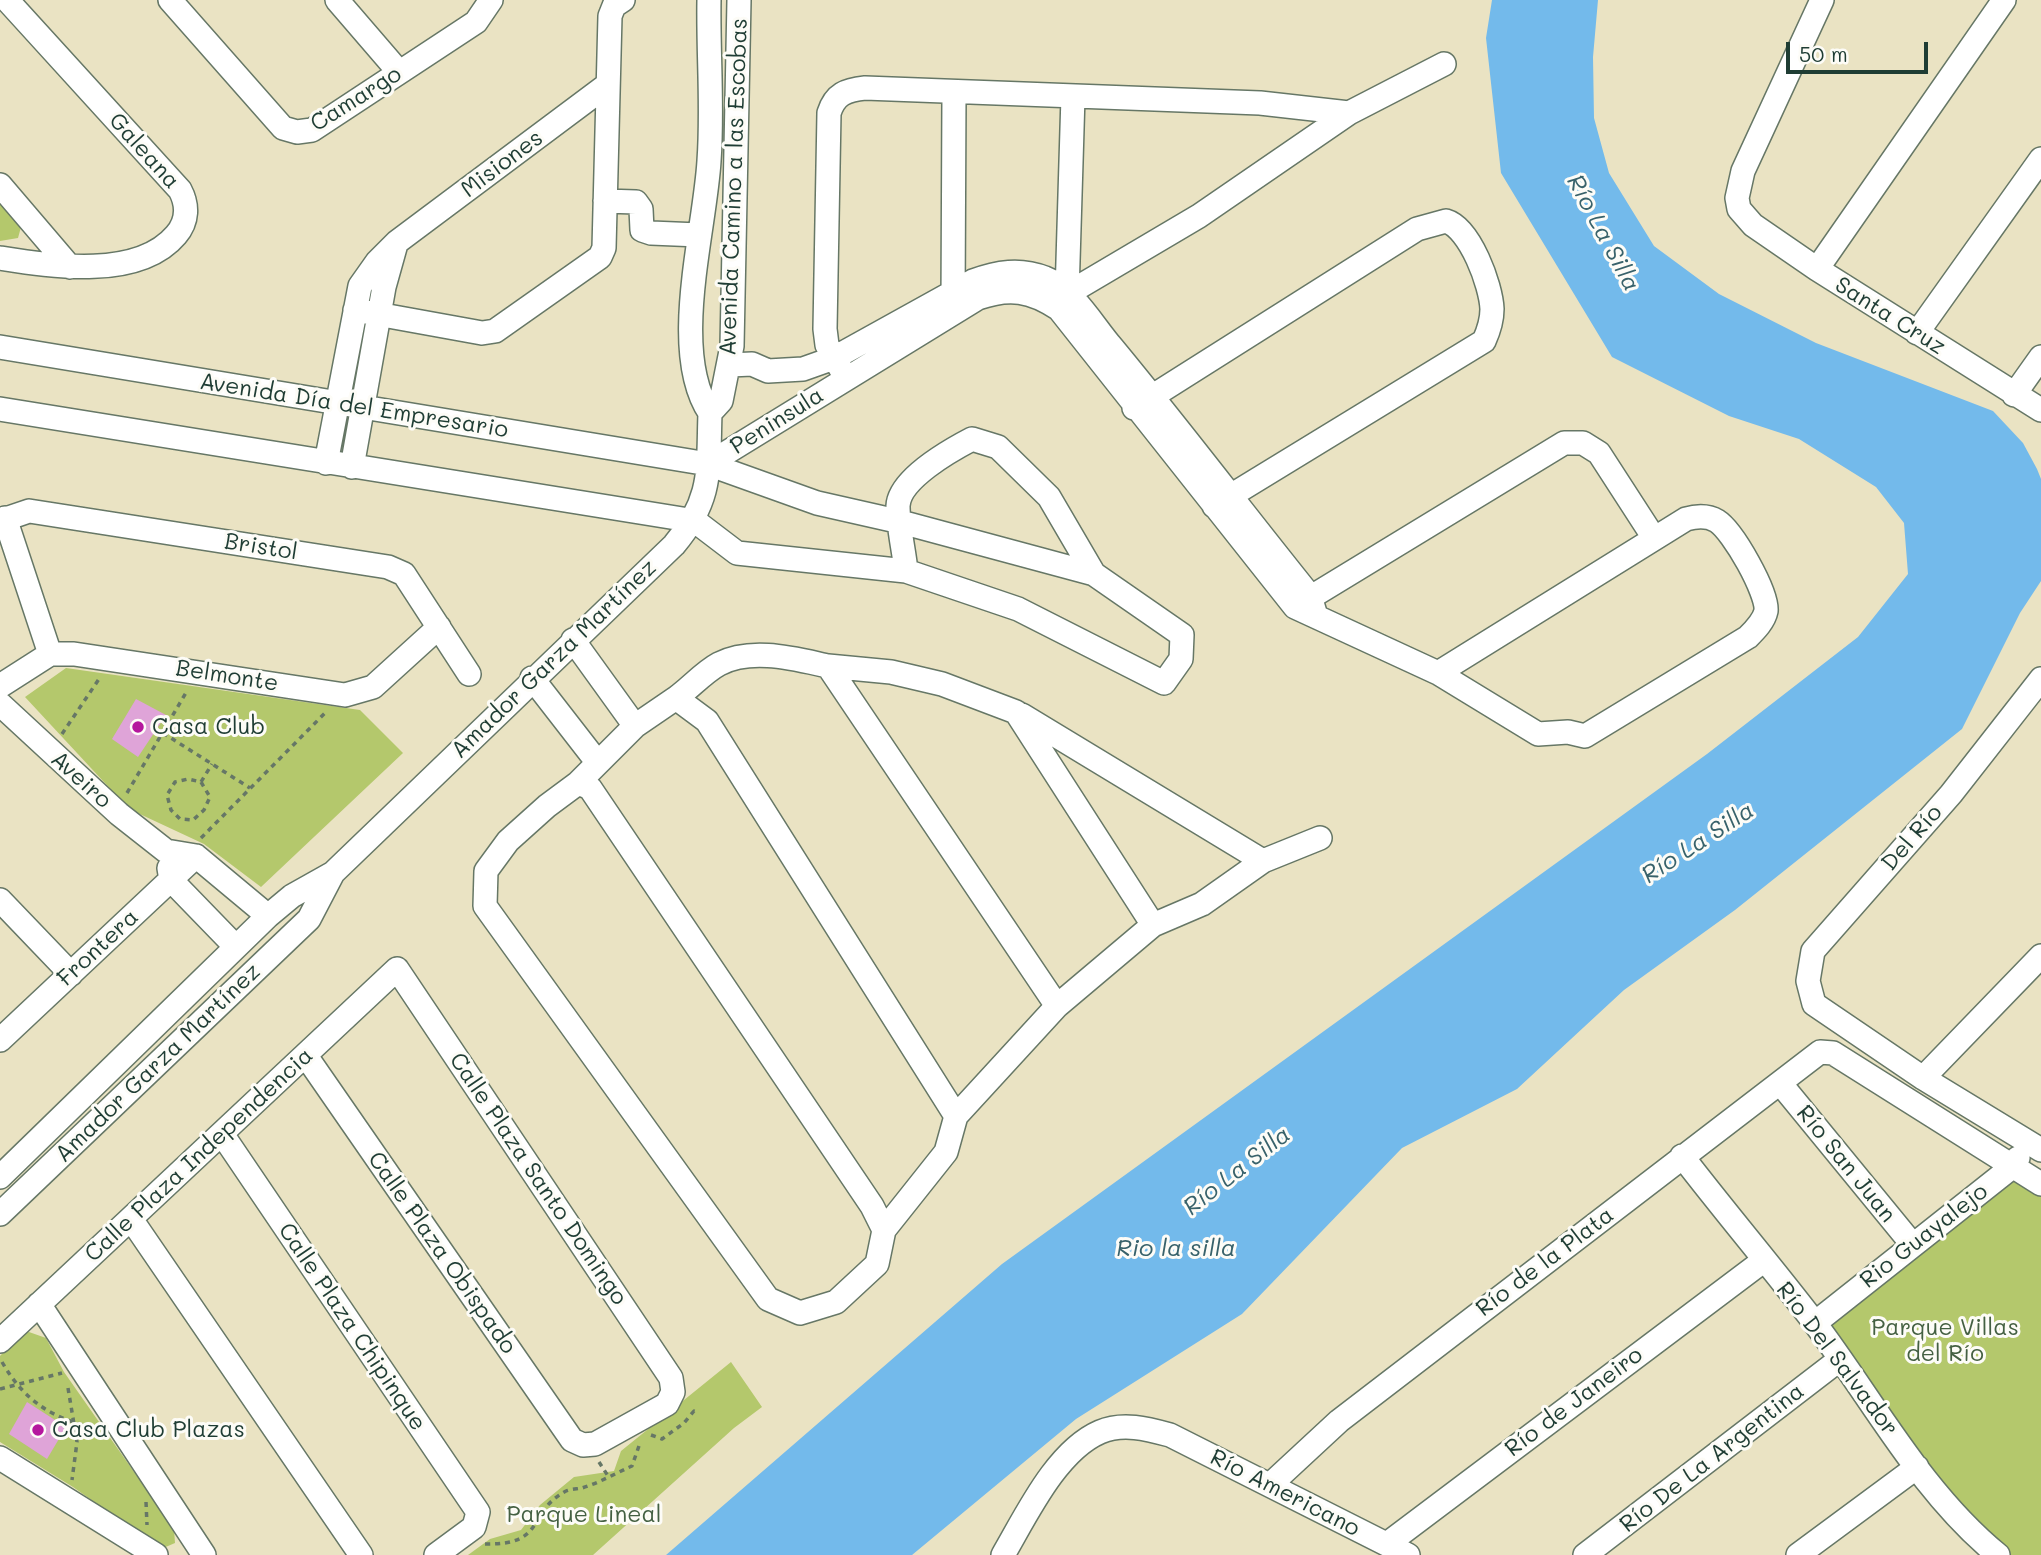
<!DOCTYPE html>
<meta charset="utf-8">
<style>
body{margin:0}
#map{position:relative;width:2041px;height:1555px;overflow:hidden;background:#eae3c3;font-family:Mali,sans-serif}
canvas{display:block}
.scale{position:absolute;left:1786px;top:42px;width:142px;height:32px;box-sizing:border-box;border:4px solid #1f3d34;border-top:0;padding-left:9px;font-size:21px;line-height:24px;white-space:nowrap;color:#1f3d34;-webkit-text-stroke:5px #fdfcf7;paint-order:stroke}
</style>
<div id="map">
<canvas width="2041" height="1555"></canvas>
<div class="scale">50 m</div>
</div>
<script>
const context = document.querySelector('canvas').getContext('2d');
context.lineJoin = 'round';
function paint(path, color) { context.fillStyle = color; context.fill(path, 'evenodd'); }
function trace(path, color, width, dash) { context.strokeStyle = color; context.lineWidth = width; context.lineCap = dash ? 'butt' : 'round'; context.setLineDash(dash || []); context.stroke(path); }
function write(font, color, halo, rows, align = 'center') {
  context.font = font + ' Mali,sans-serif'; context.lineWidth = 6; context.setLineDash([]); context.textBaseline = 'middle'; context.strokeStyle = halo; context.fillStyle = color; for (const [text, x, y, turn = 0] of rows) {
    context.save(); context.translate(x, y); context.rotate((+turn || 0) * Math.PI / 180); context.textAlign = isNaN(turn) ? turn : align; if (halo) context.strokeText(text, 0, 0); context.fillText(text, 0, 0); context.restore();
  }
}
paint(new Path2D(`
 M0 201 21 227 18 238 0 241Z
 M66 668 360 710 403 753 261 887 204 844 129 809 25 697Z
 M2012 1167 2041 1184V1555H1998L1815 1323Z
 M29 1332 46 1338 64 1372 174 1529 175 1543 161 1549 73 1487 0 1442V1356L20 1334Z
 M731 1362 762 1407 734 1428 593 1555H468L490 1539 521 1530 540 1505 574 1477 614 1471 621 1451Z`), '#b4c86c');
paint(new Path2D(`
 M1492 0H1598L1593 57 1594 118 1609 173 1654 246 1719 294 1816 343 1993 411 2023 443 2037 469 2041 479V581L2020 613 1962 729 1735 910 1624 990 1517 1089 1402 1148 1242 1314 1076 1419 912 1555H666L1002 1264 1707 754 1858 637 1908 574 1904 523 1876 487 1799 439 1729 416 1612 357 1501 173 1486 38Z`), '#73baeb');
paint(new Path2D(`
 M136 699 166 715 138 757 112 739Z
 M27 1402 66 1427 47 1459 9 1434Z`), '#dfa4d8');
const minor = new Path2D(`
 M170 0 283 128 297 132 312 130 476 22 491 0
 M337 0 399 72
 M709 0C708 54 713 107 709 161 705 231 669 352 710 413
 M1822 0 1743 171 1737 198 1739 209 1753 225 1817 269 2041 410
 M0 185 70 267
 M605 201 636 202 641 209 642 230 651 233 699 235
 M0 258C51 266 138 280 176 235 188 221 188 205 180 190L7 0
 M1817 269 2004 0
 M1067 294 1073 96
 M953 304 954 94
 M1060 306 1067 294 1199 216 1349 113 1444 64
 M355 310 482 333 495 331 600 257 604 248 610 16 614 6 623 0
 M1917 333 2041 159
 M0 347 708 464 817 503 901 522 1094 574 1182 635 1181 659 1164 683 1018 609 906 571 737 553 695 521 0 409
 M730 365 752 364 768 371 803 369 834 358 973 281C997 272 1020 268 1045 278 1072 288 1093 325 1111 346 1179 428 1243 513 1310 596L1316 616
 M846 378 827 345 825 329 829 113C835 94 846 90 865 88L1260 103 1349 113
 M2014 395 2041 357
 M1134 408 1417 229 1446 221C1470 228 1491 285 1492 309 1492 321 1489 330 1484 341L1214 506
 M710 413 721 401 732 346 739 0
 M326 463 360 286 377 262 397 242 607 85
 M708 464 978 298C1009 287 1031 290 1059 309L1295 607 1438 673 1538 734 1568 732 1585 736 1748 637C1755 630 1764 621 1766 611 1768 593 1733 531 1717 521 1707 515 1697 516 1686 519L1438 673
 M352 467 384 287 396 244
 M5 518 50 654
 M0 521 29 511 388 567 404 574 469 674
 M906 571C904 550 898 527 898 506 899 479 951 450 972 439L998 447 1049 497 1094 574
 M1298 605 1564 443H1583L1599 453 1654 538
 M573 640 635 726
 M828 666 891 672 942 684 1016 712 1153 925
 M532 678 598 763
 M2041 679 1951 794 1813 951 1808 981 1814 1004 1923 1078 2041 1150
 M0 686 50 654H74L345 695 373 687 439 627
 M676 698C690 688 704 672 719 664 752 647 795 659 828 666L1057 1006
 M0 704 119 814 166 851 196 856 268 916
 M1022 715 1263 861
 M578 783 590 788 872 1206 884 1230 877 1264 836 1302 800 1313 768 1299 485 906 486 871 508 841 547 806 578 783 635 726 676 698 707 721 956 1116
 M169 868 171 880 236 947
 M0 900 71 974
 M0 1040 196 856
 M1923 1078 2041 956
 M1780 1083 1912 1244
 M222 1134 478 1512 474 1527 436 1555
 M1682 1156C1725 1212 1771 1266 1814 1322 1873 1400 1921 1492 1998 1555
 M0 1177 268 916 292 896 333 873 674 545C713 499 708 470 710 413
 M0 1214 309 919 333 873
 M131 1219 361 1555
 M884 1230 946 1152 956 1116 1057 1006 1153 925 1202 904 1263 861 1320 838
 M39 1304 204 1555
 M1815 1323 2012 1167 2018 1158
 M0 1341 397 969 671 1378 673 1392 667 1404 595 1444 583 1445 572 1440 306 1056
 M0 1458 156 1555
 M1271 1484 1339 1421 1820 1052 1833 1053 2041 1184
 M1387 1544 1763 1261
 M1003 1555C1026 1516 1056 1451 1100 1432 1123 1422 1148 1429 1170 1435L1408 1555
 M1585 1555 1839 1360
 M1798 1555 1917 1467`);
trace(minor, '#676', 26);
trace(new Path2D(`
 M163 733 250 788
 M62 734 99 679
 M201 782 210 797 204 810 193 820 180 819 171 810 167 795 175 782 188 779 201 782 212 764
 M127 793 187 691
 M201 838 326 712
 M2 1362C25 1402 53 1419 98 1429
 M68 1388 77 1442 72 1480
 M0 1389 62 1373
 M651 1435 662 1439 684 1423 694 1411 698 1413
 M599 1462 608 1476
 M146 1502 147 1525
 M485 1544C548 1545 525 1513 566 1491 571 1489 577 1489 582 1488 599 1483 616 1473 632 1466L640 1443`), '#676', 3.5, [5, 5]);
trace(minor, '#fff', 23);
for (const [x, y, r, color] of [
 [138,727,7,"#b5179e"],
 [38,1430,7,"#b5179e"]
]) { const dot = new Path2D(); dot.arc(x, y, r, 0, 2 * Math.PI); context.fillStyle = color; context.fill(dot); trace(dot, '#fdfcf7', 2.5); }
write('23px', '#1f3d34', '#fdfcf7', [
 ["Camargo",356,99,-32],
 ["Galeana",144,151,48],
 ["Misiones",502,164,-37],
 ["Avenida Camino a las Escobas",734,187,-88],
 ["Santa Cruz",1890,316,32],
 ["Avenida Día del Empresario",354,406,9],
 ["Peninsula",777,421,-32],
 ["Bristol",261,547,9],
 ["Amador Garza Martínez",554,659,-44],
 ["Belmonte",227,676,9],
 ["Aveiro",81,780,42],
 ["Del Río",1912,838,-49],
 ["Frontera",98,948,-43],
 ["Amador Garza Martínez",158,1063,-44],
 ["Calle Plaza Independencia",199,1155,-43],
 ["Río San Juan",1846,1164,51],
 ["Calle Plaza Santo Domingo",538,1179,56],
 ["Rio Guayalejo",1924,1236,-38],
 ["Calle Plaza Obispado",442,1253,55],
 ["Río de la Plata",1545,1262,-37],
 ["Calle Plaza Chipinque",352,1327,56],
 ["Río Del Salvador",1837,1359,53],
 ["Río de Janeiro",1574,1402,-37],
 ["Río De La Argentina",1712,1458,-38],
 ["Río Americano",1285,1493,27]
]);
write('23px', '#1f3d34', '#fdfcf7', [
 ["Casa Club",152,727],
 ["Casa Club Plazas",52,1430]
], 'left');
write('23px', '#446042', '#fdfcf7', [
 ["Parque Villas",1945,1328],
 ["del Río",1945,1354],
 ["Parque Lineal",584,1515]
]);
write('italic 24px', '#38626b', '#fdfcf7', [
 ["Río La Silla",1603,233,62],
 ["Río La Silla",1698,843,-33],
 ["Río La Silla",1237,1171,-38],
 ["Rio la silla",1176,1249]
]);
</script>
